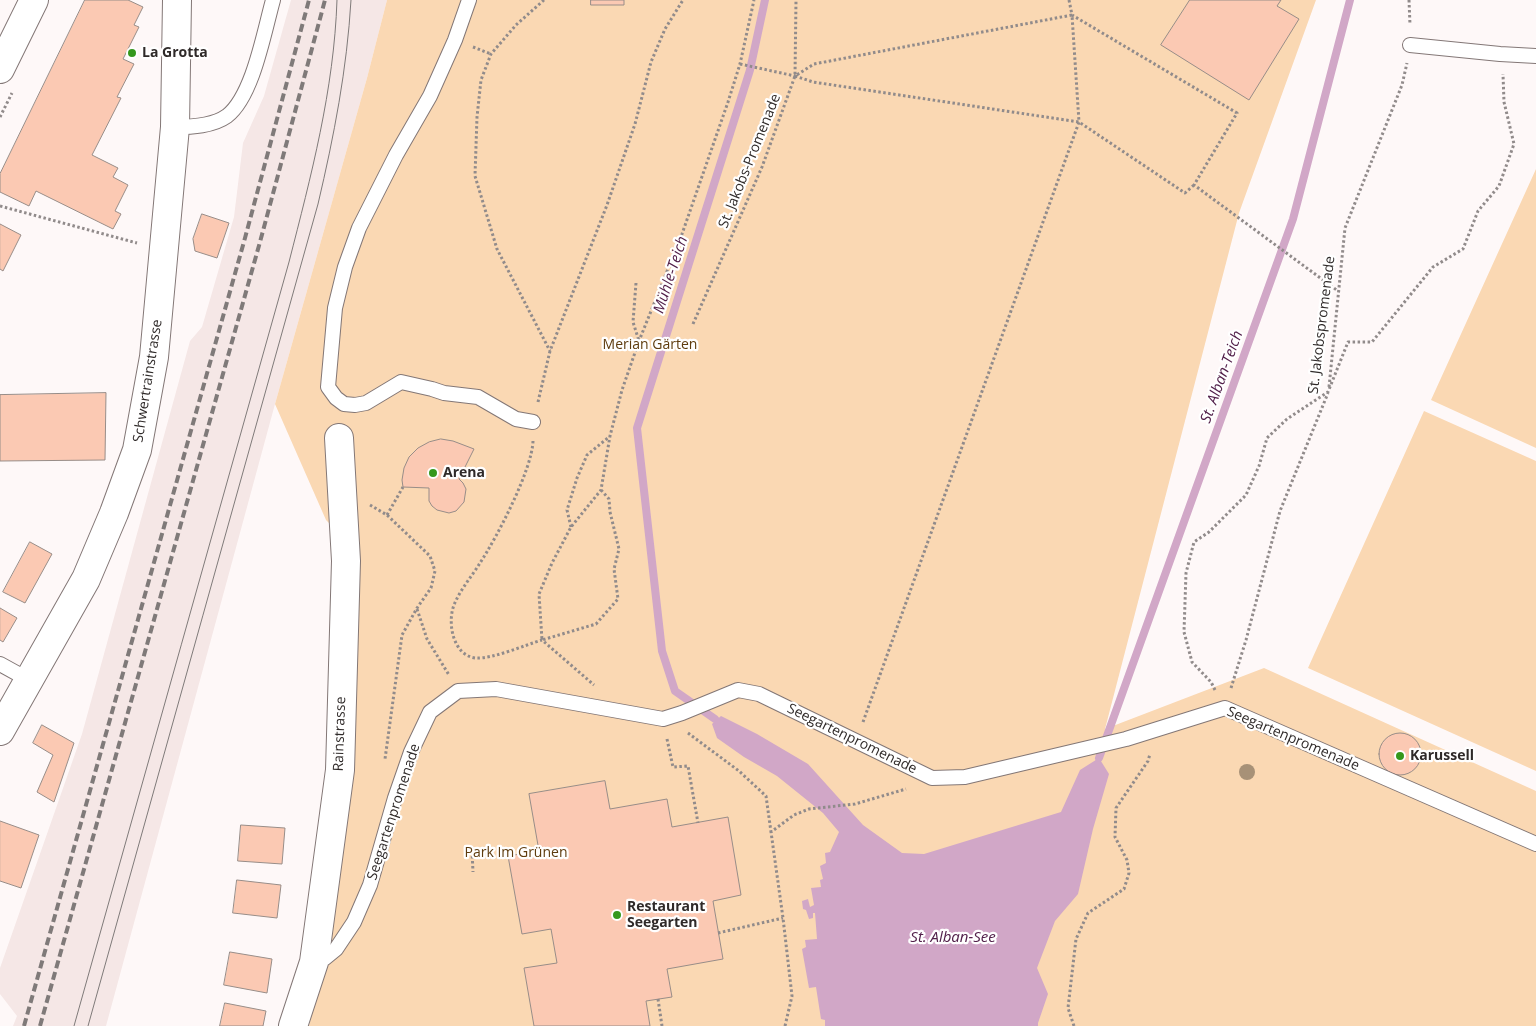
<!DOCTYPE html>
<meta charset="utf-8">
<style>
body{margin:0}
canvas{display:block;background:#fef8f8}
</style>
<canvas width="1536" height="1026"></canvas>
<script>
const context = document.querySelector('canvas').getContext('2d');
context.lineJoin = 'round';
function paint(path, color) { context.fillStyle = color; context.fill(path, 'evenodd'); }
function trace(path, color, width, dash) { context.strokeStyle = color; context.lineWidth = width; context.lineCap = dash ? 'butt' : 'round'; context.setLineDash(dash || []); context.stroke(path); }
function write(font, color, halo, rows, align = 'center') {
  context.font = font + ' "Open Sans",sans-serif'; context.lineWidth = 4.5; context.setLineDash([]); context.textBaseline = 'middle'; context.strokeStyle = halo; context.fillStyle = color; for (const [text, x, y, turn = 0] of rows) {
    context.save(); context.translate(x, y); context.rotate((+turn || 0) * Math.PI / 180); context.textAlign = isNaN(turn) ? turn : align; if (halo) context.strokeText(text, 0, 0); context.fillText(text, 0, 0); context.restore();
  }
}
paint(new Path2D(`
 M291 0H387L367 78 275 404 106 1026H13L17 1016 0 994V968L82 734 190 341 202 327 234 217 243 143 264 96Z`), '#f5e7e6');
paint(new Path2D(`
 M387 0H1316L1239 213 1105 729 1264 668 1536 791V1026H309L336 903 358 553 326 520 275 404 367 78Z
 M1536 169V448L1431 400Z
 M1424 411 1536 461V771L1308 668Z`), '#fad8b3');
paint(new Path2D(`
 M721 716 757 734 808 764 863 825 902 853 924 854 1061 812 1080 770 1099 758 1109 774 1093 829 1078 894 1055 921 1037 968 1048 994 1038 1023V1026H825V1020L821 1019 816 987 809 988 802 949 806 947 805 940 817 939 815 913H813V918L809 919 806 910 803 909 802 901 808 899 810 907 814 905 811 888 821 887 820 880 823 879 820 866 826 863 825 853 830 852 839 832 823 813 777 776 744 757 717 738 712 724Z`), '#d1a7c7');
trace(new Path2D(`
 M715 719 675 691 662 651 637 428 750 70 765 0
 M1099 758 1293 219 1350 0`), '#d1a7c7', 8);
const building = new Path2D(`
 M85 0H128L143 7 134 25 139 27 123 59 134 64 117 97 121 98 92 155 118 168 113 177 128 185 115 211 121 214 113 229 36 191 29 206 0 192V174Z
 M591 0H624V5H591Z
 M1190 0H1281L1277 6 1299 19 1249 100 1161 45Z
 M202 214 229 223 217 258 195 251 193 239Z
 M0 224 21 235 3 271 0 269Z
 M106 393 105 460 0 461V395Z
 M441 439 453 441 474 449 459 479 463 483 466 489 464 502 456 511 449 513 437 510 432 506 429 501V488L403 487 402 480 404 468 409 457 418 448 429 442Z
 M30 542 52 554 25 603 3 592Z
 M0 608 17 618 3 642 0 640Z
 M42 725 74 743 54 802 37 792 53 755 33 743Z
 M1379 754a21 21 0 1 1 42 0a21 21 0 1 1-42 0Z
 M605 781 610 809 667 799 672 827 728 817 741 895 713 901 723 959 667 969 672 997 646 1001 650 1026H534L524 968 557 963 551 929 522 934 508 856 539 851 529 794Z
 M0 821 39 835 21 888 0 881Z
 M241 825 285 828 282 864 238 861Z
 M237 880 281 885 277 918 233 913Z
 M230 952 272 959 267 993 224 985Z
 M225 1003 266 1011 263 1026H220Z`);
paint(building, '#fbc9b3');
trace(building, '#988d88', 1);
const service = new Path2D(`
 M469 0 455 40 430 96 396 155 359 228 345 267 335 308 328 387 336 398 344 404 355 405 366 403 401 382 432 389 444 393 478 397 516 419 533 422
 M1410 45 1500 54 1536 56
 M175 127C192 127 213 126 227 116 253 96 264 32 273 0
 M0 664 29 680
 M314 962 325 958 336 949 354 922 370 885 395 798 411 752 430 712 458 691 496 689 663 719 682 713 738 690 759 694 932 778 965 777 1126 739 1225 708 1536 844`);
const minor = new Path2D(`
 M293 1026 314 962 340 770 346 561 339 438`);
const tertiary = new Path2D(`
 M0 69 34 0`);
const secondary = new Path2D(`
 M0 731 86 579 114 513 137 450 154 357 175 127 177 0`);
trace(service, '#837776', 16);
trace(minor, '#837776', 30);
trace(tertiary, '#837776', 30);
trace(secondary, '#837776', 30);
trace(new Path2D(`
 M544 0 516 25 491 54 481 80 477 117 475 176 497 249 550 351
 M1069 0 1072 15 1237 113 1194 185 1338 291
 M1409 0 1410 25
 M473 47 491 54
 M740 64 795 76
 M0 117 12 93
 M0 206 137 243
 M636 283 633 322 639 341
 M693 324 762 167 795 76 796 0
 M1329 387 1345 228 1402 85 1407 63
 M538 402 550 351 607 205 635 124 651 62 665 29 683 0
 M533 441C532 470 497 537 480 563 472 576 460 590 454 605 447 623 453 656 476 658 493 659 525 645 542 640L594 685
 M601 490 609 499 610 512 619 549 614 569 618 599 596 624 542 640 539 594 552 563 571 527 601 490 610 436 622 390 639 341 682 234 728 102 740 64 754 0
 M370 505 387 515 430 556 435 571 431 588 417 608 402 635 385 759
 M387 515 403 487
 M571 527 567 510 577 478 587 455 609 437
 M417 609 427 639 449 675
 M1231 688 1246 640 1280 511 1328 393
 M1215 690 1211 682 1192 662 1184 632 1186 573 1194 542 1209 532 1246 495 1259 466 1267 438 1287 419 1328 392 1348 342H1372L1433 267 1463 249 1478 211 1499 186 1514 144 1504 102 1503 74
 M863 722 1079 122 1072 15 814 64 795 76 813 82 1079 122 1185 193 1194 185
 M688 733 739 771 766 796 771 832
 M667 739 673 767 688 766 698 823
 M472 851 473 872
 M718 933 783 918
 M658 999 662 1026
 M785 1026 792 996 783 918 771 832 794 815 809 809 855 804 906 789
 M1074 1026 1068 1008 1076 939 1088 913 1124 889 1129 873 1127 860 1115 837 1116 808 1148 761 1150 754`), '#918b8b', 3, [2.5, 2.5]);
trace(service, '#fff', 14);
trace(minor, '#fff', 28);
trace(tertiary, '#fff', 28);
trace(secondary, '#fff', 28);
trace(new Path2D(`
 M74 1026 289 262C311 176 334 90 337 0
 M88 1026 318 204C334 136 347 69 351 0`), '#7f7a79', 1);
trace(new Path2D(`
 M24 1026 245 238 309 0
 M40 1026 260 242 325 0`), '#7f7a79', 4, [8, 4]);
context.fillStyle = '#a79177';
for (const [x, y] of [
 [1247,772]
]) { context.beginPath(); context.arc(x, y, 8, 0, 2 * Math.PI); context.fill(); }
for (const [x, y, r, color] of [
 [132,53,5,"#35981d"],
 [433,473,5,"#35981d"],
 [1400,756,5,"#35981d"],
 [617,915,5,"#35981d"]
]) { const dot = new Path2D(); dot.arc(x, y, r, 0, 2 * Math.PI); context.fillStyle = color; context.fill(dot); trace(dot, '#fff', 2); }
write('bold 14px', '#2f2a29', '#fff', [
 ["La Grotta",142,53],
 ["Arena",443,473],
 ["Karussell",1410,756],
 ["Restaurant",627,907],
 ["Seegarten",627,923]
], 'left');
write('14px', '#2f2a29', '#fff', [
 ["St. Jakobs-Promenade",750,161,-68],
 ["St. Jakobspromenade",1322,325,-83],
 ["Schwertrainstrasse",148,381,-81],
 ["Rainstrasse",340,734,-88],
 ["Seegartenpromenade",852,739,26],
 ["Seegartenpromenade",1293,739,23],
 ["Seegartenpromenade",394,812,-72]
]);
write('14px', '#5f3c0e', '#fff', [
 ["Merian Gärten",650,345],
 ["Park Im Grünen",516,853]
]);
write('italic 15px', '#52204a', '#fff', [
 ["Mühle-Teich",671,275,-72],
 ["St. Alban-Teich",1222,377,-70],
 ["St. Alban-See",953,938]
]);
</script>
